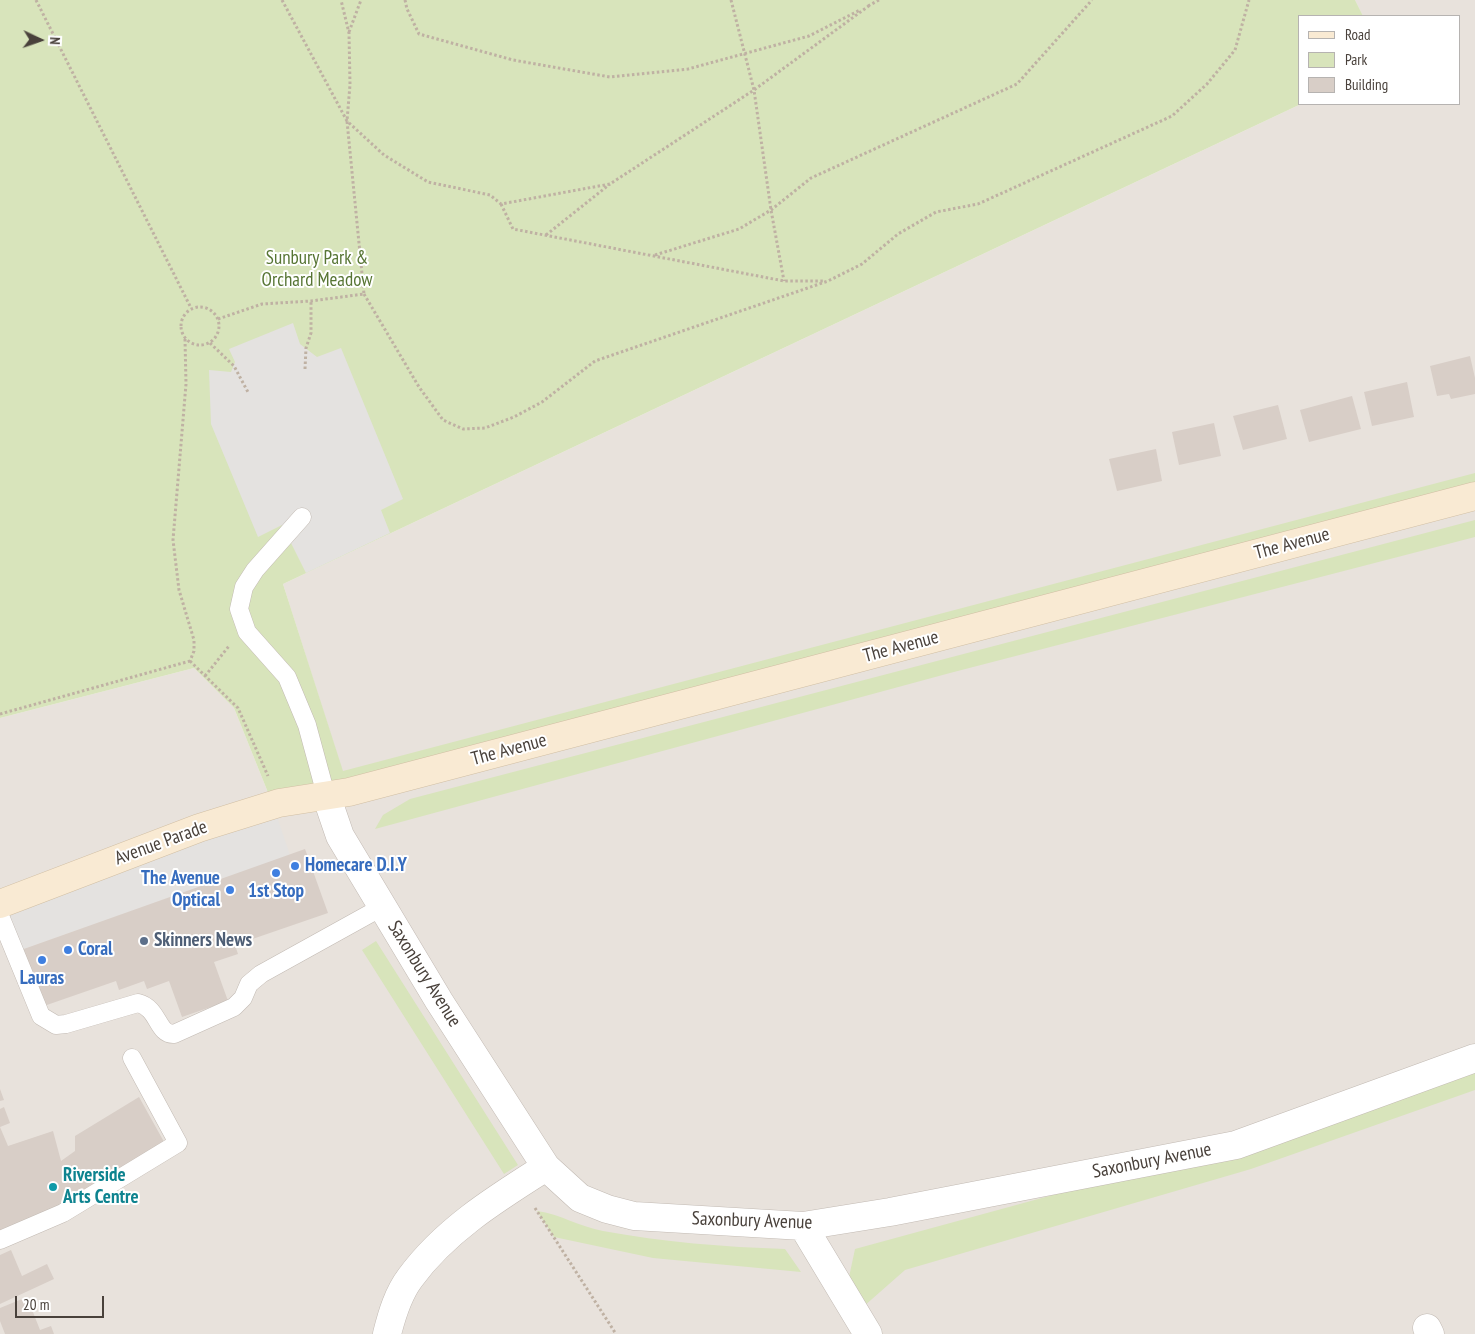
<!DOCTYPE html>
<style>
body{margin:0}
#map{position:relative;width:1475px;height:1334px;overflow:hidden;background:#f5f1ed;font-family:"PT Sans Narrow",sans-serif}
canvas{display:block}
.legend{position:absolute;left:1298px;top:15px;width:162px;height:90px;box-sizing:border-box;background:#fff;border:1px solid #b6b3b1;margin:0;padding:6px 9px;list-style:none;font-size:15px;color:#49413b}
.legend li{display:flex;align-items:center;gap:10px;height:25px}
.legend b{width:25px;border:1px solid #b6b3b1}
.north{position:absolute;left:15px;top:15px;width:50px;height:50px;-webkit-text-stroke:4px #fff;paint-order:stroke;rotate:93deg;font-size:14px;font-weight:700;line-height:20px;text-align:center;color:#49413b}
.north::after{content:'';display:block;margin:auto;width:18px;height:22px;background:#49413b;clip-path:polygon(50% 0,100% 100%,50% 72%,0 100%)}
.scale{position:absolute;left:15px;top:1296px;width:89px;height:22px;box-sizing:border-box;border:2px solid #49413b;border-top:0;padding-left:6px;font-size:15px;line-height:18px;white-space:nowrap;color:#49413b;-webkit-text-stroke:4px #fff;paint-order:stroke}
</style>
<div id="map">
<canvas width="1475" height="1334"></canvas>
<ul class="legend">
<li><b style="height:6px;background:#f9ead3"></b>Road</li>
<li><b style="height:14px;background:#d8e4bb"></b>Park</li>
<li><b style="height:14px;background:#d8cec7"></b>Building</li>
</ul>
<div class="north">N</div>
<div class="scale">20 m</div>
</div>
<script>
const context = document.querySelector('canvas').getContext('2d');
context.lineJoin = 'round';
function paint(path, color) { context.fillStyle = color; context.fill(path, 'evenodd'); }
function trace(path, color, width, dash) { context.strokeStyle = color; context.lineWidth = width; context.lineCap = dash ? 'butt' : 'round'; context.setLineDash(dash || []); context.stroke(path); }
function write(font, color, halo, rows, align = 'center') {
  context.font = font + ' "PT Sans Narrow",sans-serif'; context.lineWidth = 4; context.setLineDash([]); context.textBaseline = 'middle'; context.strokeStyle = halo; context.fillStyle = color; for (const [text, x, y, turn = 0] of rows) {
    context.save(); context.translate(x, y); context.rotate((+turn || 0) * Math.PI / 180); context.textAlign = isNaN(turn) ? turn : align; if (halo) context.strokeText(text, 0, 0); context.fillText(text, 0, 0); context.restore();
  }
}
paint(new Path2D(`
 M1355 0H1475V1334H0V718L194 668 234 708 273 805 349 792 283 584 1301 104H1459V16H1363Z`), '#e8e2dc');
paint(new Path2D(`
 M0 0H1355L1363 16H1299V104H1301L283 584 343 771 1475 473V489L273 805 234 708 194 668 0 718Z
 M1475 520V537L950 673 375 829 383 815 410 799Z
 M376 941 518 1165 504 1174 362 950Z
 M1475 1058V1090L1251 1169 905 1270 855 1314 845 1296 855 1249 1236 1145Z
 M537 1211C560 1214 580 1227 603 1231 663 1242 724 1247 785 1249L801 1272 653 1258 554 1237Z`), '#d8e4bb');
paint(new Path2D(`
 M293 323 300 344 317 357 341 348 403 499 381 510 390 533 306 573 282 525 258 537 211 424 209 370 231 372 235 362 229 349Z
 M273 805 290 855 21 950 4 902Z`), '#e4e2e0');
paint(new Path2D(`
 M1470 356 1475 378V394L1451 399 1449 394 1437 396 1430 366Z
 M1407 382 1414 417 1372 426 1364 392Z
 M1352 396 1361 429 1309 442 1300 410Z
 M1278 405 1287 439 1243 450 1233 416Z
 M1214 423 1221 456 1179 465 1172 432Z
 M1156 449 1162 481 1117 491 1109 459Z
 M305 849 328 913 235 945 238 954 214 962 228 1001 182 1017 169 981 147 989 144 981 119 990 116 981 41 1007 21 950Z
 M0 1089 4 1100 0 1101Z
 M139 1097 168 1149 0 1240V1127L8 1146 53 1131 61 1161 75 1151V1136Z
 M4 1107 10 1123 0 1127V1109Z
 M11 1250 22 1276 47 1264 54 1279 0 1304V1255Z
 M27 1297 40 1330 51 1326 54 1334H5L0 1321V1308Z`), '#d8cec7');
const lane = new Path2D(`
 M302 517 255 570 244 587 239 609 247 632 287 677 307 725 326 795
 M0 916 41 1016 56 1025 66 1024 138 1003C159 1008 157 1035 174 1034L234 1007 243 998 249 984 261 974 382 907
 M0 1240 63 1213 178 1143 132 1058`);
const street = new Path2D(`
 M326 795 340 836 439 1001 546 1167 580 1198 607 1209 634 1216 803 1226 890 1212 1236 1145 1475 1058
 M803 1226 868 1334
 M1427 1328 1430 1334
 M387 1334C392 1314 398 1294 410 1278 445 1230 497 1198 546 1167`);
const secondary = new Path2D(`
 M0 904 199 828 279 803 349 792 1475 496`);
trace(lane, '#c2bab3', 19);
trace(street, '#c2bab3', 29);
trace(secondary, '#d1bfa4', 29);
trace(new Path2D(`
 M36 0 191 308
 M282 0 347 121 384 155 428 182 490 195 501 204 610 184 754 90 870 5
 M405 0 407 9 419 34 513 60 610 77 688 69 809 36 860 10
 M731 0 754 90 771 210 784 281
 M868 6 879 0
 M349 32 361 0
 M501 204 513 229 784 281H825
 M546 235 610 184
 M655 255 739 229 771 210 811 178 1017 84 1092 0
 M364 294 419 387 443 420 463 429 485 428 514 417 542 402 595 361 828 281 862 264 898 234 936 212 978 204 1172 116 1207 84 1235 50 1249 0
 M181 326a19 19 0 1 1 38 0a19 19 0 1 1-38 0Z
 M218 319 262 304 311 301 364 294 347 121 350 85 349 33 341 0
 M185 339 186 384 173 540 179 590 194 640V651L190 661
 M210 343 234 366 249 394
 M305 369 306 348 311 333V301
 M190 661 238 708 268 776
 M205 676 229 646
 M0 714 190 661
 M535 1208 616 1334`), '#bfb1a3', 3, [2.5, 2.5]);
trace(lane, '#fff', 18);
trace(street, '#fff', 28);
trace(secondary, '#f9ead3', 28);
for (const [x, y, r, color] of [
 [295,866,5,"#3f7fe0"],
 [276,873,5,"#3f7fe0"],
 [230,890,5,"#3f7fe0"],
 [144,941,5,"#5c6f8a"],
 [68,950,5,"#3f7fe0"],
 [42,960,5,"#3f7fe0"],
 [53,1187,5,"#0f9aa8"]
]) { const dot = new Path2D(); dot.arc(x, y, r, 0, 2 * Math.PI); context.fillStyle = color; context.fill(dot); trace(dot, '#fff', 2); }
write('19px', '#577534', '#fff', [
 ["Sunbury Park &",317,259],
 ["Orchard Meadow",317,281]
]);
write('19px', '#49413b', '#fff', [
 ["The Avenue",1292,544,-15],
 ["The Avenue",901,647,-15],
 ["The Avenue",509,750,-15],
 ["Avenue Parade",161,843,-20],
 ["Saxonbury Avenue",424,974,58],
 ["Saxonbury Avenue",1152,1161,-11],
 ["Saxonbury Avenue",752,1221,2]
]);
write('bold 19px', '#366cbe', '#fff', [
 ["Homecare D.I.Y",305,866],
 ["The Avenue",220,879,"right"],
 ["Optical",220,901,"right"],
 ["1st Stop",276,892,"center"],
 ["Coral",78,950],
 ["Lauras",42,979,"center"]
], 'left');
write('bold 19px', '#4e5e75', '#fff', [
 ["Skinners News",154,941]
], 'left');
write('bold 19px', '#0d838f', '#fff', [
 ["Riverside",63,1176],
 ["Arts Centre",63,1198]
], 'left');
</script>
